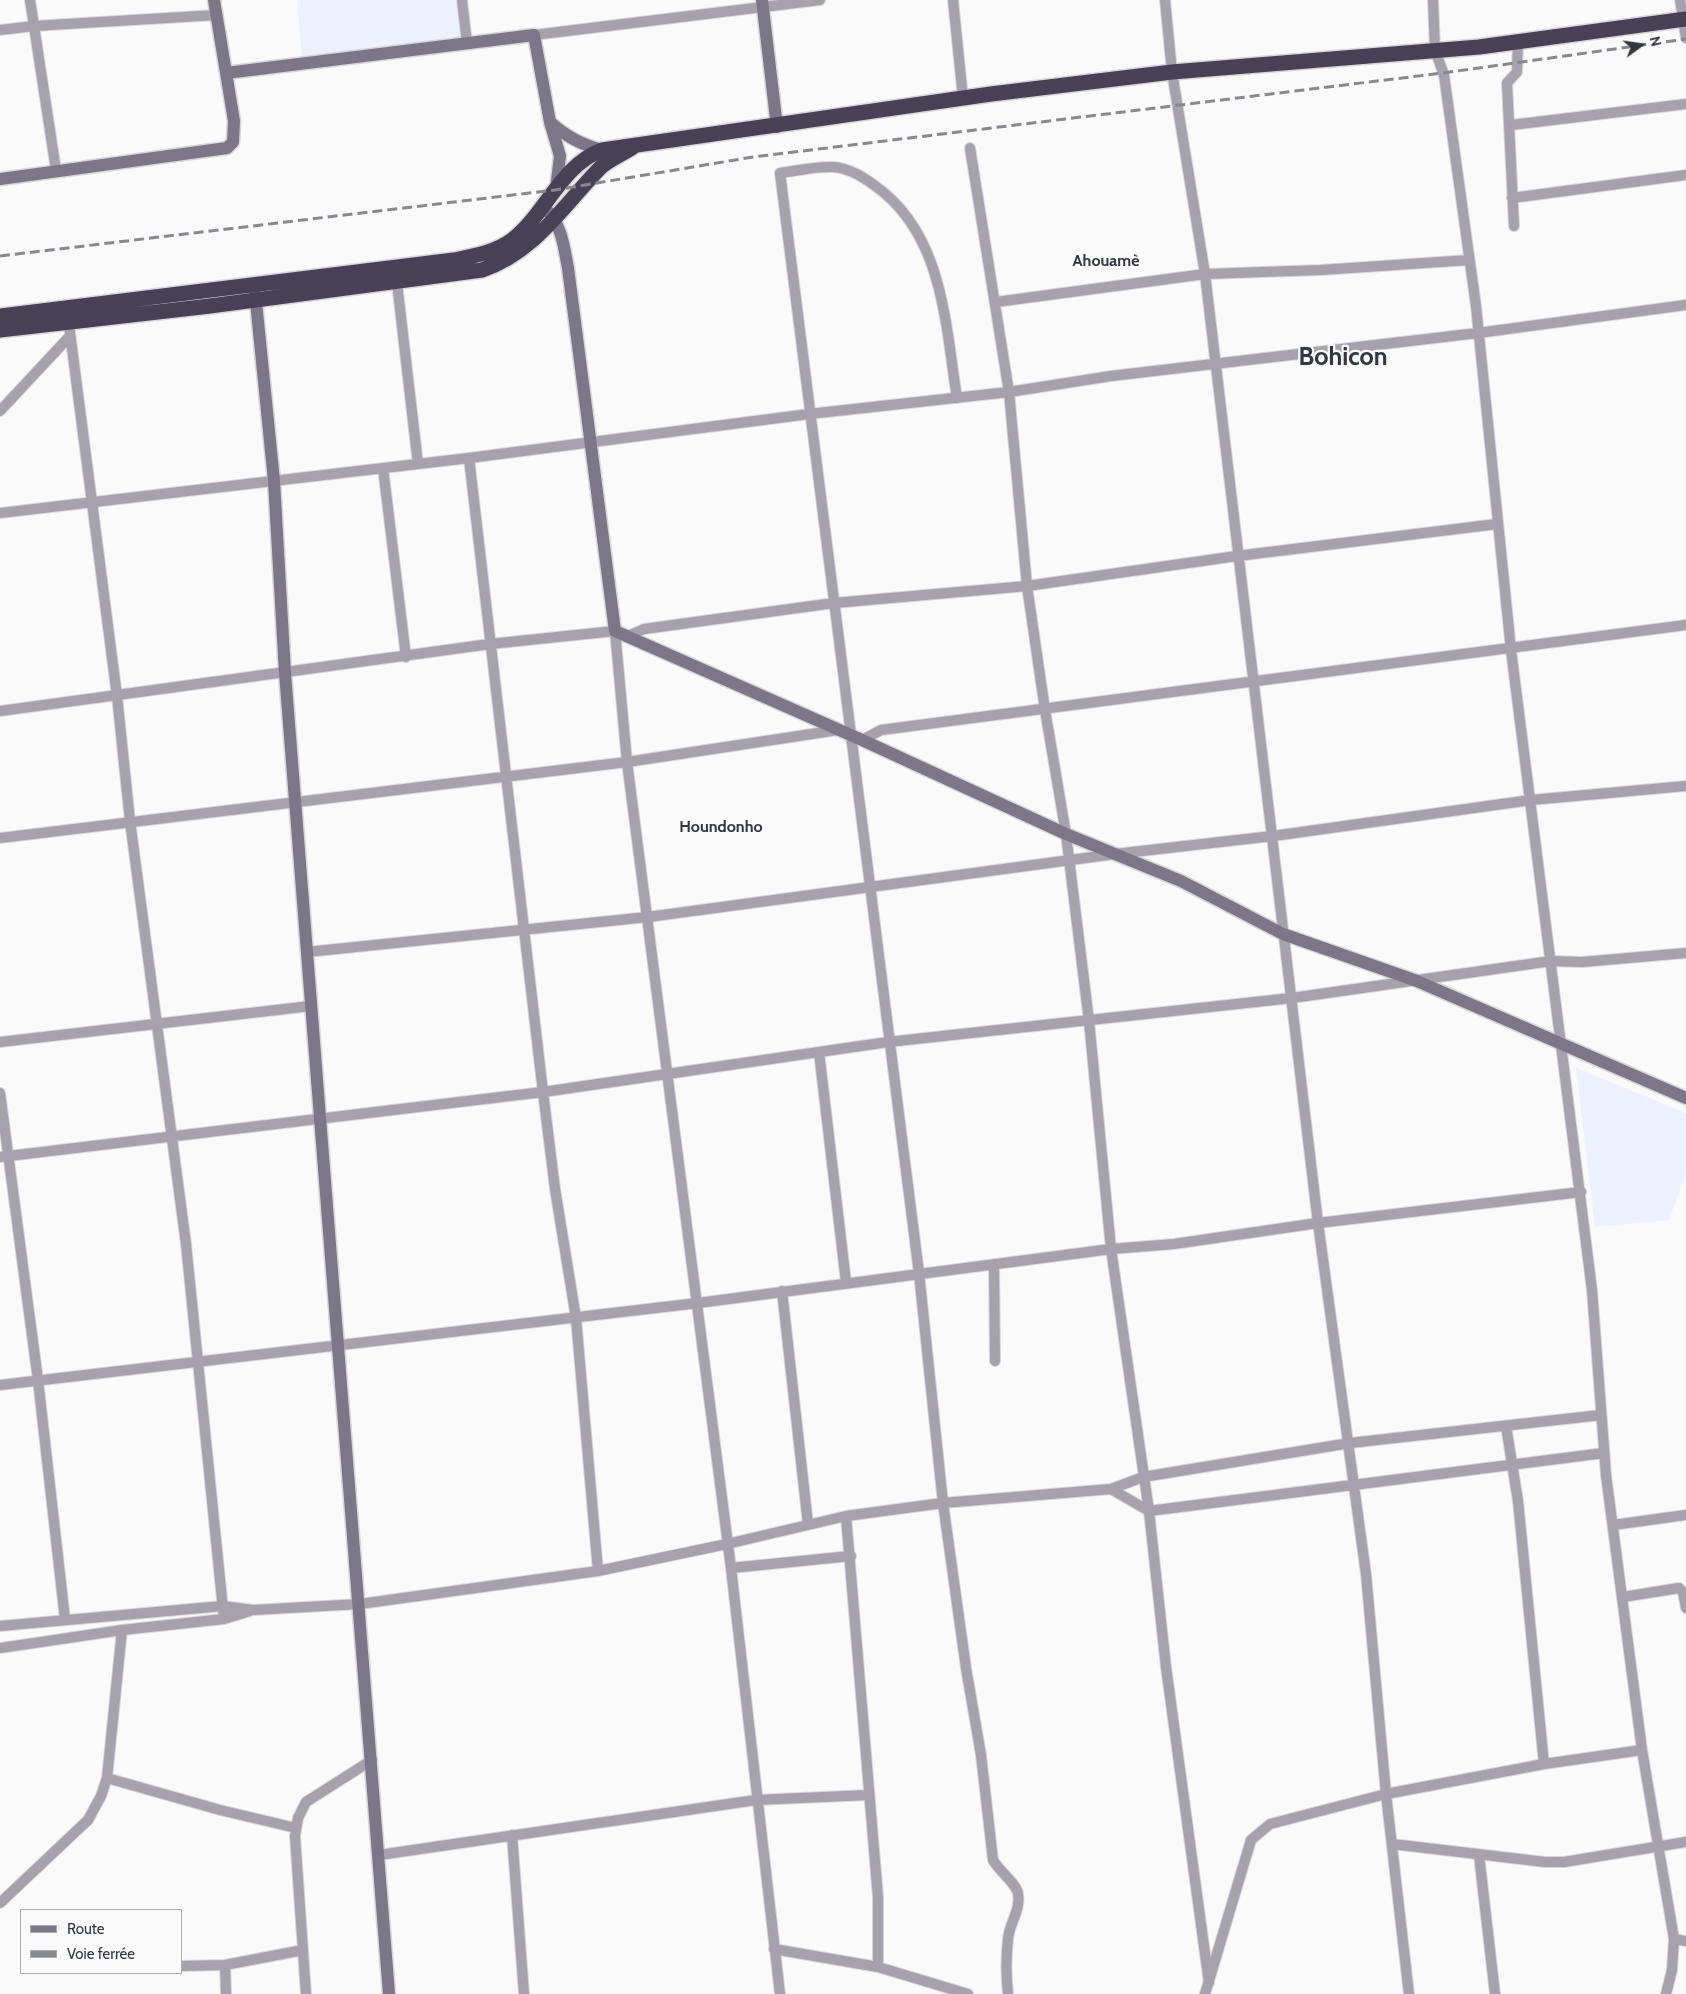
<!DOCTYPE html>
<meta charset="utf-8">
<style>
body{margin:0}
#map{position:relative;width:1686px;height:1994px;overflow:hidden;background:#fafafa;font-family:Cabin,sans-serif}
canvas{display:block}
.legend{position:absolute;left:20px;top:1909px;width:162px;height:65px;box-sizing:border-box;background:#fafafa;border:1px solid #abacb0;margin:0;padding:6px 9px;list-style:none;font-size:15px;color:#343641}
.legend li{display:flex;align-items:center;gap:10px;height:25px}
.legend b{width:25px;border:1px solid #abacb0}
.north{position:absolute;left:1616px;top:20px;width:50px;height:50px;-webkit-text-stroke:4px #fafafa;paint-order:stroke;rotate:76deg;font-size:14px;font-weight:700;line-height:20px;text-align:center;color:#343641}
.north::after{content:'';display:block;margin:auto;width:18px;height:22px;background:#343641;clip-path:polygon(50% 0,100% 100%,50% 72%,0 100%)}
</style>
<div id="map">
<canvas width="1686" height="1994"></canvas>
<ul class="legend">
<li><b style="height:6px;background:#7c7788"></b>Route</li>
<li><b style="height:6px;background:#87898f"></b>Voie ferrée</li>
</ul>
<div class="north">N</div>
</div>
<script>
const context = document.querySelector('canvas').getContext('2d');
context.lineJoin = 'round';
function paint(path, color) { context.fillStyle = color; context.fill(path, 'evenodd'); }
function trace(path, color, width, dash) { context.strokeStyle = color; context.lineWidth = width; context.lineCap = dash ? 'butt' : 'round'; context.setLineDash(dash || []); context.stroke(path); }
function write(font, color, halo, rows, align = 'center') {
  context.font = font + ' Cabin,sans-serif'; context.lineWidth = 4.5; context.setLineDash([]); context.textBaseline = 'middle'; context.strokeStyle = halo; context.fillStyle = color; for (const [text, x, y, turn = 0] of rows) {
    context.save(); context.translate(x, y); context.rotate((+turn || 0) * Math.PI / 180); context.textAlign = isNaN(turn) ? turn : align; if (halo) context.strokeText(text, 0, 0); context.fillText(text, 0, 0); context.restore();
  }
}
paint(new Path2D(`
 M297 0H456L461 39 302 57Z
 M1576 1068 1686 1113V1173L1669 1220 1595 1227Z`), '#edf0fe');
const street = new Path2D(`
 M30 0 56 170
 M462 0 467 43
 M953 0 963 98
 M1165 0 1172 72 1205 274 1318 1223 1366 1574 1386 1794 1409 1994
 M1433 0 1435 50 1444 75 1476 306 1511 650 1592 1290 1606 1475 1642 1750 1674 1939 1672 1970 1666 1994
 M1680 0 1686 38
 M0 30 34 26 216 15
 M534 35 820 0
 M1511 125 1686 104
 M970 148 1009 392 1027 586 1045 710 1066 834 1089 1021 1111 1249 1149 1511 1166 1667 1209 1983
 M1512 198 1686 175
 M1514 226 1507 83 1517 72 1518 41
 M397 283 418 464
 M996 302 1205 274 1321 270 1469 260
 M68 317 117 696 130 821 186 1244 224 1619
 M957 398C945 322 943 233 874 185 862 176 848 168 833 167 815 166 797 171 780 173L919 1273 943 1503 966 1668 981 1755 993 1860C999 1871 1017 1884 1018 1894 1021 1910 1009 1924 1008 1939 1006 1957 1006 1976 1008 1994
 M0 411 69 337
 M469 458 543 1092 555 1189 576 1318 598 1571
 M383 468 406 657
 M0 513 469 458 809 414 1009 392 1111 376 1478 333 1686 305
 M628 636 644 629 834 603 1027 586 1237 556 1497 524
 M0 711 490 644 615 631 627 762 731 1568 780 1994
 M862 740 881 730 1686 625
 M0 838 627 762 838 730
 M307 952 648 917 1115 854 1273 836 1531 800 1686 786
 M0 1042 311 1006
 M819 1052 846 1282
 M0 1093 38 1380 65 1619
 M0 1157 543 1092 888 1042 1292 998 1551 961 1582 962 1686 953
 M994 1264 995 1361
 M782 1291 808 1524
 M0 1385 698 1303 1111 1249 1174 1244 1318 1223 1581 1192
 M1111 1489 1149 1511 1604 1453
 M846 1516 878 1897V1967
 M1613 1525 1686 1515
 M731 1568 851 1556
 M1623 1597 1679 1588 1683 1592 1686 1608
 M0 1626 223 1606 253 1610 360 1604 598 1571 727 1544 846 1516 943 1503 1111 1489 1143 1477 1350 1443 1601 1415
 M0 1648 122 1630 224 1619 250 1611
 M1544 1764 1642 1750
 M107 1778 220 1810 296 1828
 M512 1835 524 1994
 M1392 1844 1545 1862H1564L1686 1842
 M379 1855 756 1800 868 1795
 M1479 1855 1495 1994
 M0 1903 88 1820 101 1796 107 1778 122 1630
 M1674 1939 1686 1941
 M774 1949 878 1967 968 1994
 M225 1965 226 1994
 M181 1966 225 1965 303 1950
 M306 1994 295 1836 298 1818 306 1802 372 1760
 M1205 1994 1251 1840 1270 1824 1386 1794 1544 1764 1518 1501 1506 1426`);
const secondary = new Path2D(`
 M762 0 777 127
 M226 73 534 35 550 122 560 156 556 189
 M550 122C565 136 582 145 602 150
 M0 179 227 148 233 142 234 121 214 0
 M543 206C562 225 563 242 568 268L615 631 862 740 1066 834 1181 881 1283 934 1417 981 1686 1098
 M255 292 274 481 285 673 389 1994`);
const highway = new Path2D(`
 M0 316 454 260C474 256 496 252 512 240 545 215 561 165 602 150L991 94 1172 72 1479 47 1686 19
 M0 330 210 306 482 270C534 253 563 206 600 168 608 160 623 154 633 147`);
trace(street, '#d6d7d9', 12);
trace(secondary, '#d6d7d9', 15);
trace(highway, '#d6d7d9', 18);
trace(street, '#a5a1ad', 10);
trace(secondary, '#7c7788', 12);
trace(highway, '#484057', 15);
trace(new Path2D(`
 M0 256 555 190 753 157 1443 73 1686 39`), '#87898f', 3, [10, 5]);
write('bold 16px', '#343641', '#fafafa', [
 ["Ahouamè",1106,261],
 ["Houndonho",721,827]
]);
write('bold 25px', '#343641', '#fafafa', [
 ["Bohicon",1343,358]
]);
</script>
